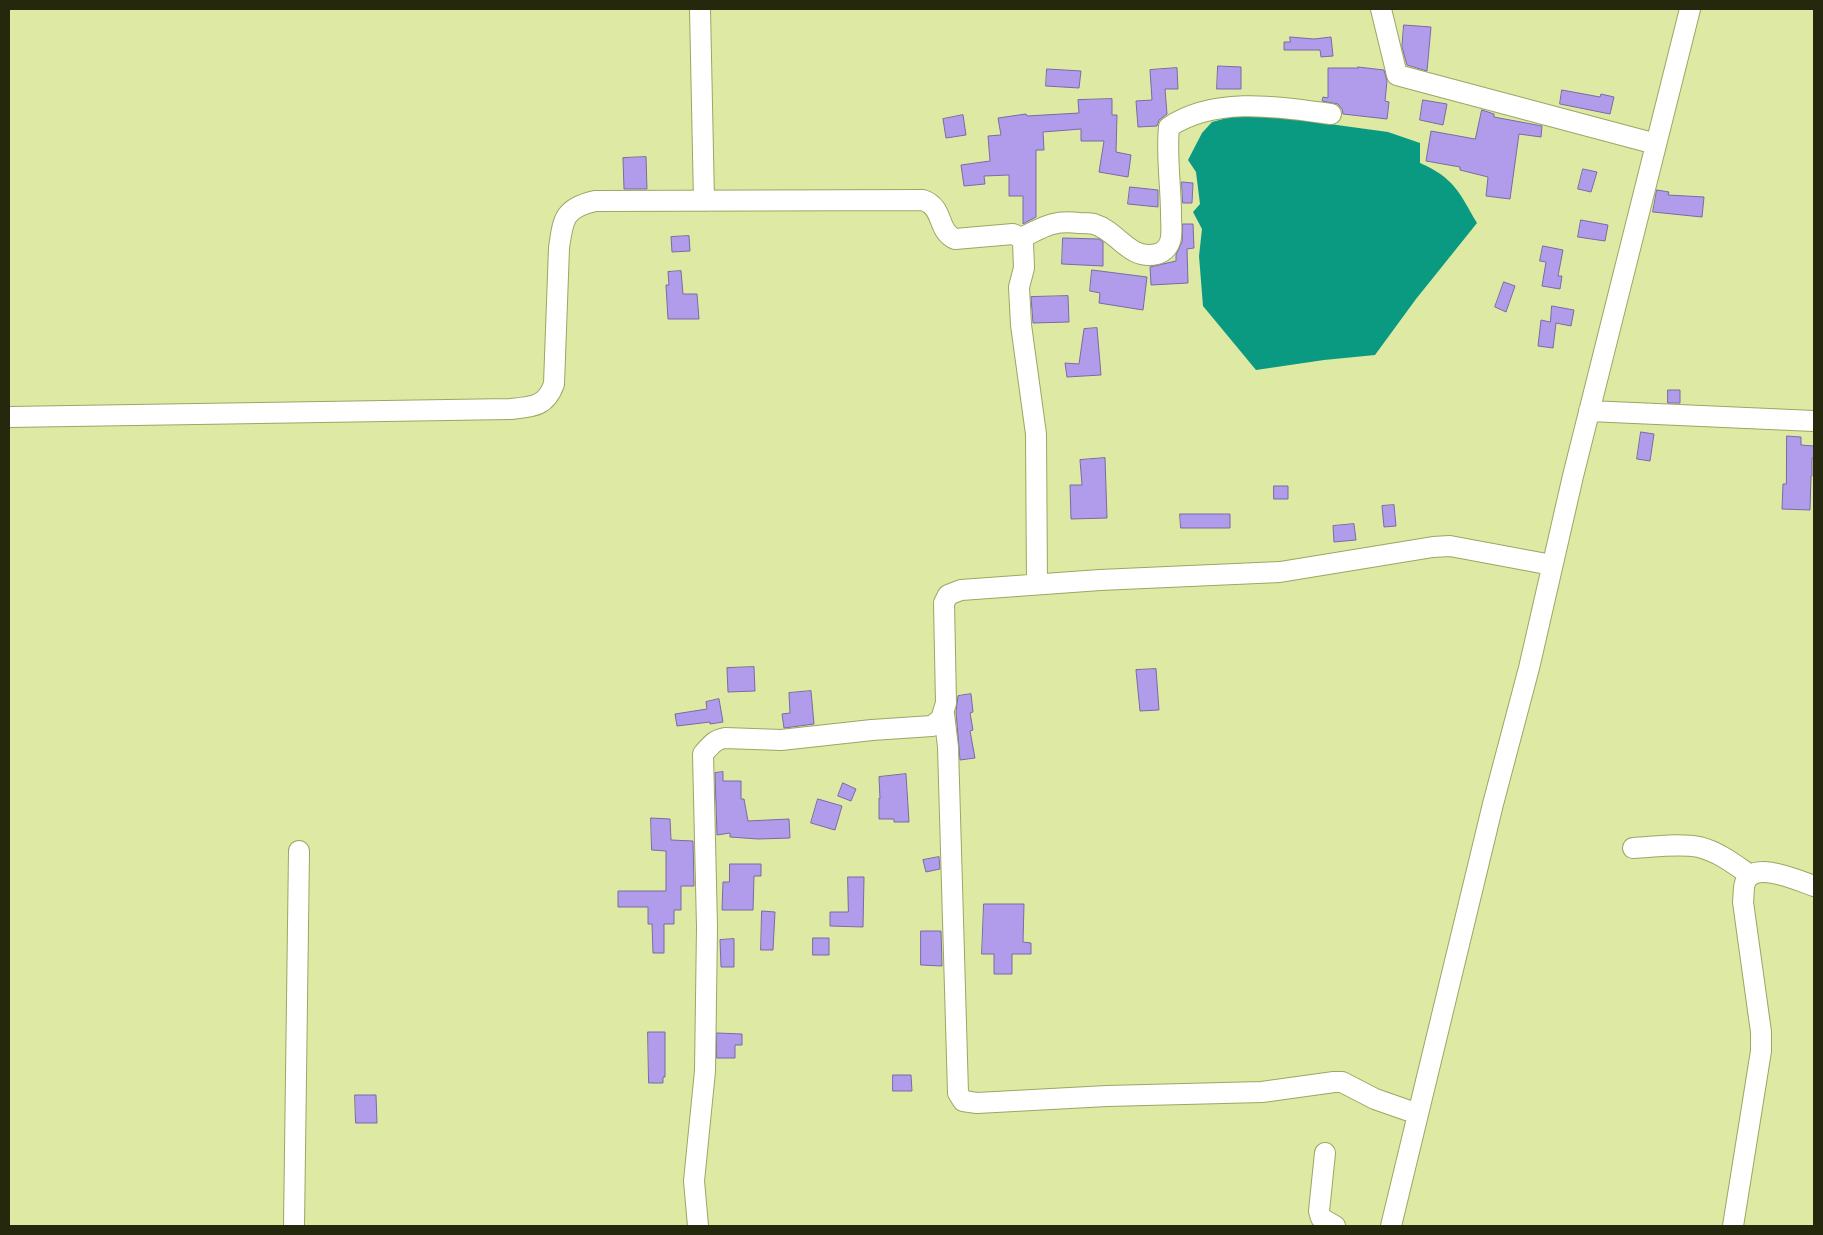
<!DOCTYPE html>
<style>
body{margin:0}
#map{position:relative;width:1823px;height:1235px;overflow:hidden;background:#dee9a4;font-family:"PT Serif",serif}
canvas{display:block}
.frame{position:absolute;inset:0;border:10px solid #25280c;pointer-events:none}
</style>
<div id="map">
<canvas width="1823" height="1235"></canvas>
<div class="frame"></div>
</div>
<script>
const context = document.querySelector('canvas').getContext('2d');
context.lineJoin = 'round';
function paint(path, color) { context.fillStyle = color; context.fill(path, 'evenodd'); }
function trace(path, color, width, dash) { context.strokeStyle = color; context.lineWidth = width; context.lineCap = dash ? 'butt' : 'round'; context.setLineDash(dash || []); context.stroke(path); }
paint(new Path2D(`
 M1238 115 1293 119 1388 132 1420 143V163C1454 178 1459 192 1477 223L1416 299 1375 355 1324 360 1256 370 1203 306 1199 256 1202 229 1193 212 1200 204 1196 172 1188 160 1202 133 1212 122Z`), '#099a81');
const building = new Path2D(`
 M1404 25 1431 27 1427 71 1407 65 1402 47Z
 M1290 37 1314 39 1331 37 1333 56 1321 57 1320 50H1284V42H1290Z
 M1218 66 1241 67V89H1217Z
 M1358 67 1384 70 1387 81 1385 101 1389 102 1387 119 1343 114 1342 109 1338 104 1322 101 1323 97 1328 98V68H1358Z
 M1177 68 1178 89H1165L1167 114 1159 120 1157 126 1138 127 1136 101 1152 100 1150 70Z
 M1047 69 1081 71 1079 88 1046 86Z
 M1562 90 1600 97 1601 94 1614 97 1610 114 1560 104Z
 M1112 99V115H1117L1116 152 1131 155 1128 177 1099 172 1104 141H1081V129L1043 132 1044 150H1036V217L1023 224V196H1009V175L984 176 985 184 964 186 961 165 990 161 988 136 1001 135 998 118 1026 114 1027 116 1079 113 1078 100Z
 M1423 100 1447 104 1443 125 1420 120Z
 M1482 110 1494 114V117L1542 126 1541 137 1519 134 1510 199 1486 196 1488 177 1460 170V167L1426 161 1431 131 1475 139Z
 M963 115 966 135 946 138 943 119Z
 M646 157 647 189H624L623 158Z
 M1583 169 1597 172 1591 192 1578 189Z
 M1182 182 1193 183 1192 203H1183Z
 M1130 187 1158 190V207L1128 204Z
 M1657 190 1669 192 1668 195 1704 197 1702 217 1653 212Z
 M1581 220 1608 225 1605 241 1578 237Z
 M1183 224H1193L1194 248 1187 249 1188 283 1151 285 1150 267 1176 261V255L1182 242Z
 M689 236 690 251 672 252 671 237Z
 M1063 238 1099 239 1103 242V266L1062 264Z
 M1543 246 1563 250 1558 276H1562L1560 289 1542 286 1546 262 1540 261Z
 M1092 270 1147 277 1143 310 1099 303 1100 293 1090 291Z
 M681 271 683 294H697L699 319H668L666 285H669L668 272Z
 M1504 282 1515 286 1506 312 1495 307Z
 M1068 296 1069 322 1033 323 1031 297Z
 M1552 306 1574 310 1571 326 1556 323 1553 348 1538 346 1541 320 1550 322Z
 M1097 328 1101 375 1067 377 1065 363 1079 364 1084 329Z
 M1668 390H1680V403H1668Z
 M1641 432 1654 434 1650 461 1637 459Z
 M1787 436 1801 437V445L1814 446V458H1812V476H1811L1810 510 1782 509 1783 484H1786Z
 M1105 458 1107 518 1071 519 1070 485H1082L1080 460Z
 M1274 486H1288V499H1274Z
 M1394 505 1396 526 1384 527 1382 506Z
 M1180 514H1230V528H1181Z
 M1354 524 1356 540 1334 542 1333 526Z
 M754 667 755 691 728 692 727 668Z
 M1156 669 1159 710 1140 711 1136 670Z
 M811 691 814 724 784 728 782 714 790 713 789 693Z
 M971 694 973 712 970 713 973 730 970 731 975 758 960 760 956 712 958 696Z
 M719 699 723 722 710 724V722L677 726 675 714 707 709 706 702Z
 M723 772V781H741V799H744L748 821 789 819 790 838 758 839 730 837V833L717 835 715 773Z
 M906 774 909 822H894V819H879V798L880 799 879 777Z
 M843 783 856 789 851 801 838 796Z
 M818 799 842 806 835 830 811 823Z
 M651 818 670 819 671 840 693 841 694 886H681V910H674V924H664V953H653L652 924H648V907H618V891H666V851L652 850Z
 M939 857 940 869 926 872 923 860Z
 M730 864H761V876H754L753 910H722L723 882H729Z
 M848 877H864L863 927 830 926V912H848Z
 M984 904H1024L1023 942 1031 943V954H1012V974H994V954H982Z
 M762 911 775 912 773 950H761Z
 M921 931H941L942 966 921 965Z
 M813 938H829V955H813Z
 M734 939V967H721L720 940Z
 M648 1032H665V1077H663V1083H649Z
 M717 1033 742 1034V1045H735V1058H717Z
 M893 1075H911L912 1091H893Z
 M355 1095H376L377 1123H356Z`);
paint(building, '#b19ceb');
trace(building, '#796aa4', 1);
const minor = new Path2D(`
 M700 9 704 201
 M1381 9 1397 75 1656 144
 M1021 238C1044 227 1052 220 1079 223 1084 223 1090 223 1094 224 1118 231 1129 261 1157 254 1165 252 1170 245 1171 237 1172 230 1171 222 1171 214 1171 186 1166 155 1169 127 1216 96 1279 107 1331 114
 M1589 411 1814 421
 M9 417 510 409C532 407 546 407 554 384L559 248C563 219 564 208 595 201L923 200C945 208 936 230 955 239L1013 234 1021 238 1023 242 1024 268 1019 287 1021 325 1036 434 1037 584
 M944 714 948 747 958 1093 963 1101 977 1103 1107 1096 1262 1092 1334 1082H1342L1375 1099 1418 1114
 M1633 848C1654 847 1678 843 1699 847 1719 852 1734 864 1750 875
 M1325 1153 1319 1211 1321 1218 1335 1226
 M294 1226 299 851
 M698 1226 694 1181 705 1071 707 927 703 754C711 745 714 740 725 738L781 740 872 730 932 726 941 719 946 703 944 603 948 595 961 590 1100 580 1280 572 1433 547 1450 546 1552 565
 M1391 1226 1493 804 1529 668 1573 476 1690 9
 M1733 1226 1761 1051V1032L1743 902C1744 896 1743 889 1745 883 1753 859 1799 881 1814 886`);
trace(minor, '#9ca663', 22);
trace(minor, '#fff', 20);
</script>
